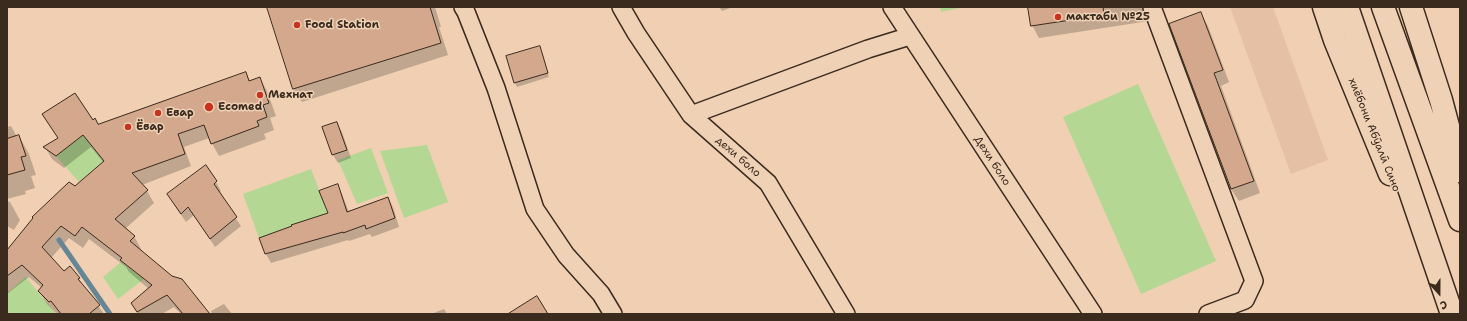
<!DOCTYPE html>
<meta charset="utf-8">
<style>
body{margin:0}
#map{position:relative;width:1467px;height:321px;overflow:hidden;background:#f0cfb3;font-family:"Shantell Sans",sans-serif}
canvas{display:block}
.frame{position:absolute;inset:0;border:8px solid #3b2a1e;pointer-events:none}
.north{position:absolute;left:1419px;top:273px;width:40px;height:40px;-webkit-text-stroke:3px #efd2b6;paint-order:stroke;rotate:159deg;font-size:11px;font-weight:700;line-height:16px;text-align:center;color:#3b2a1e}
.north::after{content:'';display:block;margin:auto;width:14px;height:18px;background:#3b2a1e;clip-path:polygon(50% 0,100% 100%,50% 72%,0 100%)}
</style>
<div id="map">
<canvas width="1467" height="321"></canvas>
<div class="frame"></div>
<div class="north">С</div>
</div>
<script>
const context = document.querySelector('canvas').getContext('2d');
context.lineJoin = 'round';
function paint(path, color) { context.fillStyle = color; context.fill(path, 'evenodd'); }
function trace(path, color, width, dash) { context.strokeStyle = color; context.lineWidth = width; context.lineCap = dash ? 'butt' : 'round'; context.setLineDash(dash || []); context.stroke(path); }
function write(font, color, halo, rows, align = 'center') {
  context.font = font + ' "Shantell Sans",sans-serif'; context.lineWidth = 3; context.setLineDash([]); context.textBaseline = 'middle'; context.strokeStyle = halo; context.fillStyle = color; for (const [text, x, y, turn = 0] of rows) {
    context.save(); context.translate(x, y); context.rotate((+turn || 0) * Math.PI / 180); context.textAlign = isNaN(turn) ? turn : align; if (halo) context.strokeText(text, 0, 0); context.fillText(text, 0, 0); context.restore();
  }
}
paint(new Path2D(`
 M1230 7H1273L1328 160 1291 174Z`), '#e5c0a5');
paint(new Path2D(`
 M940 7H964L941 12Z
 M1138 84 1216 261 1141 294 1063 117Z
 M83 135 104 161 79 182 56 156Z
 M427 145 448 202 404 218 380 151Z
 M371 148 388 193 357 204 338 160Z
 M311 169 328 213 259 238 243 194Z
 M121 262 144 279 118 299 103 277Z
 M26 277 56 314H7V293Z`), '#b4d893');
paint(new Path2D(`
 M268 7H435L441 27H439L448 55 302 102 294 89Z
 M719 7H733L722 11Z
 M1029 7H1147L1149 21 1039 38 1032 25Z
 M1201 14 1208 26 1229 82 1221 86 1260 193 1239 201 1231 189 1170 25Z
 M539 47 549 77 517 87 515 83Z
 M245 73 251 82 260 79 267 91 276 116 270 118 274 130 264 134 266 139 219 156 209 138 184 147 191 166 142 185 147 191 154 203 125 229 134 236 141 249 140 251 207 314H181L174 307 162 314H138L132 303 149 289 129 272 126 267 89 239 83 248 69 238 51 258 64 272 70 267 104 314H57L47 304 39 291 42 288 29 277 7 294V252L103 162 91 147 64 168 52 159 45 147 92 121 98 125Z
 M337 123 342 132 351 158 338 163 333 155 323 128Z
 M11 126 17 137 19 136 29 154 36 175 31 176 35 188 25 191 26 194 7 199V127Z
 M216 182 221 191 219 193 241 226 215 247 194 215 186 222 173 203Z
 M337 185 342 194 349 212 388 198 393 207 399 227 372 237 370 234 349 241 348 240 271 263 266 254 260 239 329 213Z
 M7 201 10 202 20 220 14 230 7 226Z
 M224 304 232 314H212L211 311Z
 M444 309 447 314H431Z`), '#0003');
trace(new Path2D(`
 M59 240 110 314`), '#678695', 5);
const building = new Path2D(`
 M267 7H430L441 43 293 89Z
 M1028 7H1103L1104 15 1031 26Z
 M1201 12 1223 70 1214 73 1254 181 1231 189 1169 24Z
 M540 46 548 73 514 83 506 56Z
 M246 72 249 81 260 77 269 103 263 105 267 117 257 121 259 126 211 144 204 125 178 134 185 154 132 173 148 190 115 219 135 236 130 241 172 276 182 279 210 314H183L167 295 137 312 131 303 152 285 120 260 122 258 82 227 75 236 61 226 42 247 64 271 70 266 80 278 78 279 100 305 89 314H61L51 301 49 302 38 291 43 285 22 265 7 276V250L33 218 32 217 69 182 75 186 104 161 83 135 56 156 43 147 58 138 42 114 75 93 93 120 95 118 98 124Z
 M337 122 347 150 332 155 322 127Z
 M19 135 26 156 21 157 25 170 7 175V139Z
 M206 165 217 181 214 184 237 217 210 239 188 207 181 214 167 194Z
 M338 184 347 212 388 197 395 218 366 229 365 225 343 233V232L265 254 259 238 292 226 291 225 328 213 319 191Z
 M537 296 548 314H508Z`);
paint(building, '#d4a88d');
trace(building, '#3b2a1e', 1);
const minor = new Path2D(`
 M463 7 466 12 496 88 535 209 566 255 601 294 613 314
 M621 7 636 33 691 115 768 183 846 314
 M892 7 1093 314
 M1152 7 1254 281 1245 300 1208 314
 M691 115 868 49 910 36`);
const secondary = new Path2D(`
 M1324 7 1335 40 1390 174
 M1347 7 1452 314
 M1383 7 1460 220
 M1411 7 1441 100 1460 171`);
trace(minor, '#3b2a1e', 20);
trace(secondary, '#3b2a1e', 25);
trace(minor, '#efd2b6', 17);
trace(secondary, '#efd2b6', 22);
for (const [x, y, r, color] of [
 [1058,17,4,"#c8321e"],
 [297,25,4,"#c8321e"],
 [260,95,4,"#c8321e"],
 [209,107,5,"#c8321e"],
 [158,113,4,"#c8321e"],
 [128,127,4,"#c8321e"]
]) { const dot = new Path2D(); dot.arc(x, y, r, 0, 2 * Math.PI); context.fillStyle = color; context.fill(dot); trace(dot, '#efd2b6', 1.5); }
write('bold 11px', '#3b2a1e', '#efd2b6', [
 ["мактаби №25",1066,17],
 ["Food Station",305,25],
 ["Мехнат",268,95],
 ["Ecomed",218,107],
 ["Евар",166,113],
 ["Ёвар",136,127]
], 'left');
write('11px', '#3b2a1e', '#efd2b6', [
 ["хиёбони Абӯалӣ Сино",1374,135,68],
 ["дехи боло",738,157,41],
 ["Дехи боло",992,161,57]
]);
</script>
